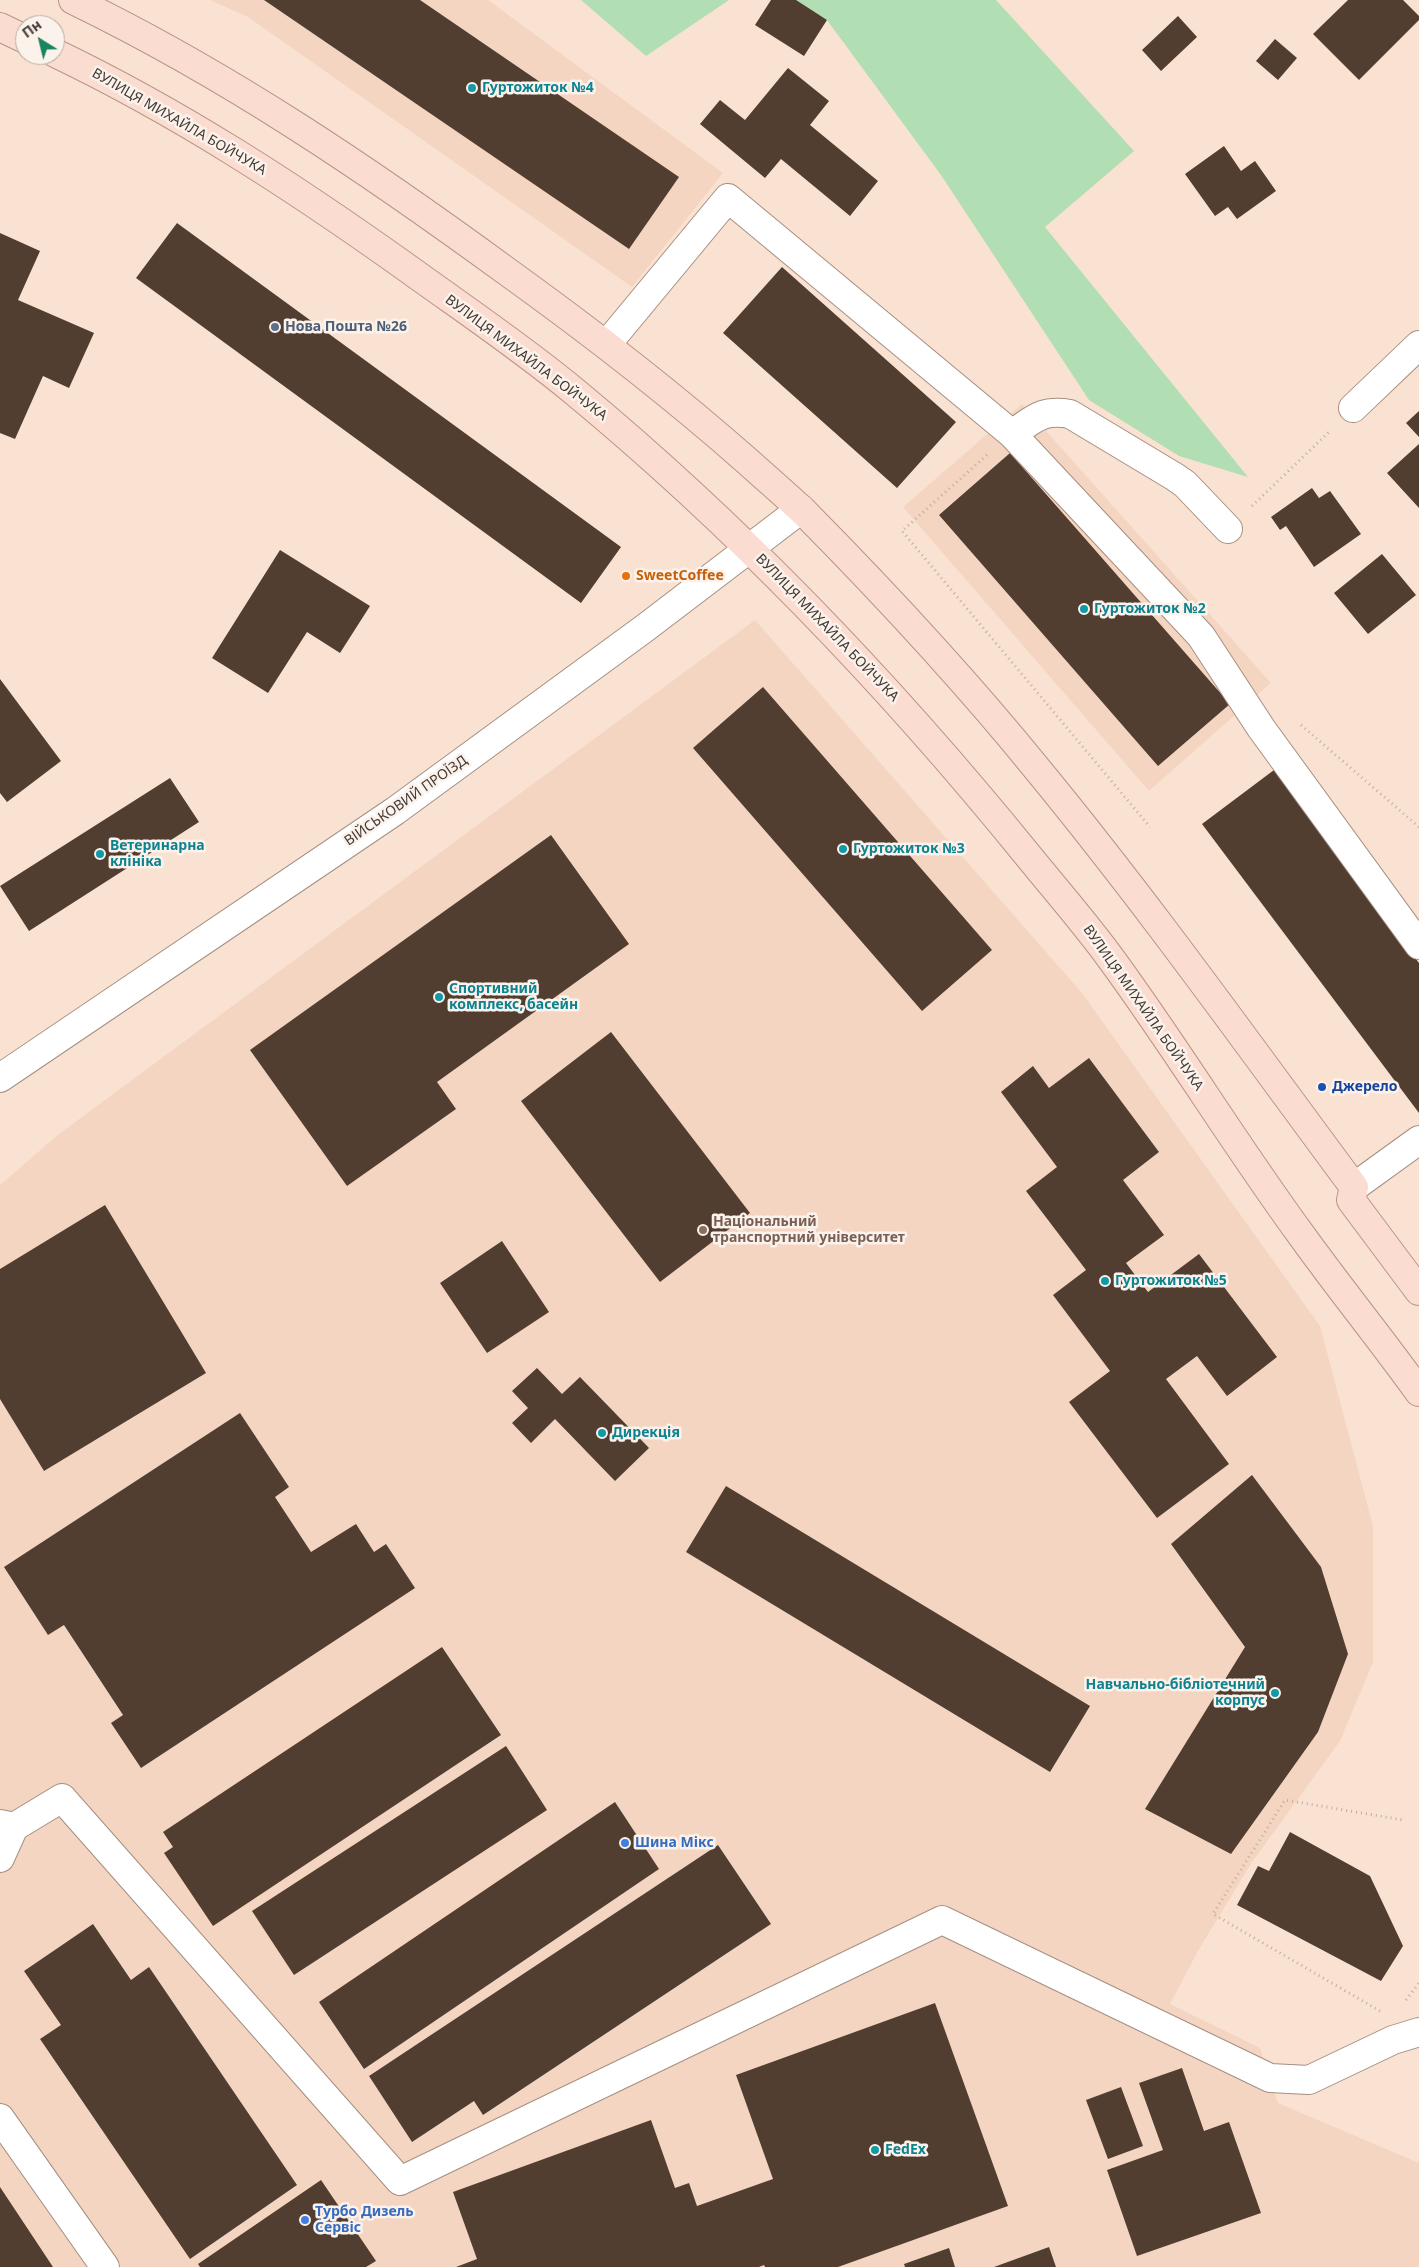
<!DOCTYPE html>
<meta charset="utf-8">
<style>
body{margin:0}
#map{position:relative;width:1419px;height:2267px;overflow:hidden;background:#fae2d2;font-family:"Noto Sans",sans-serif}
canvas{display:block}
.north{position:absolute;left:15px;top:15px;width:50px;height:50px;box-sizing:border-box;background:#fcf2ec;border:1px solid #b2a8a2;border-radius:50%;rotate:324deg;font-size:14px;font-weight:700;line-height:20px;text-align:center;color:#433a34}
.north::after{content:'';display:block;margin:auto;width:18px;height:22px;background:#1a845f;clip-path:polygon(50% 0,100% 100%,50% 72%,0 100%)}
</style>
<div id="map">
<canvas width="1419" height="2267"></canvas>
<div class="north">Пн</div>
</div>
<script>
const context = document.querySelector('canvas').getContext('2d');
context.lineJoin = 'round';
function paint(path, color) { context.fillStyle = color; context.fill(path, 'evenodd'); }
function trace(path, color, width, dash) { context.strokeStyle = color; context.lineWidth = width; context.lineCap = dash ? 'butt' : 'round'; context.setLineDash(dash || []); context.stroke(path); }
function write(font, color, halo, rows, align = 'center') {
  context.font = font + ' "Noto Sans",sans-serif'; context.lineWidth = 5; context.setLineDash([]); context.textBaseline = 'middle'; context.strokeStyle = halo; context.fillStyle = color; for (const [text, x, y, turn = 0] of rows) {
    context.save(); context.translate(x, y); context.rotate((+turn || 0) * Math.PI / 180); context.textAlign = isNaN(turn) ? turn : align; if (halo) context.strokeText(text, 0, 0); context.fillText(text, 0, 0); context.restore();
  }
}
paint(new Path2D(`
 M210 0H488L723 173 632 287 248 17Z
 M1022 404 1271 683 1149 791 903 507Z
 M755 620 1082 993 1320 1326 1373 1526V1662L1340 1741 1250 1865 1198 1951 1170 2004 1260 2048 1278 2103 1419 2163V2267H0V1185L59 1134Z`), '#f4d5c1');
paint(new Path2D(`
 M581 0H729L646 56Z
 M794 0H996L1134 151 1045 227 1248 477 1179 456 1089 400 941 175 827 20Z`), '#b1deb2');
paint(new Path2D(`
 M264 0H420L679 177 629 249Z
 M771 0H796L827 20 804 56 755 25Z
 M1348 0H1403L1419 16V20L1359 80 1313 34Z
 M1178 16 1197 37 1161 71 1142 50Z
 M1275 39 1297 58 1278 80 1256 61Z
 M788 68 829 101 810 125 878 181 850 216 781 159 765 178 700 124 720 100 745 120Z
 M1224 146 1241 171 1255 161 1276 191 1237 219 1228 207 1215 216 1185 174Z
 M177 223 621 547 581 603 136 278Z
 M0 233 40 251 18 300 94 333 69 388 43 376 15 439 0 433Z
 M782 267 956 422 897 488 723 333Z
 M1419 411V437L1406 423Z
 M1419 444V508L1387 473Z
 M1010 453 1230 704 1158 766 939 515Z
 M1312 488 1319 498 1330 491 1361 534 1314 567 1286 526 1280 530 1271 517Z
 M280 550 370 606 340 653 307 632 268 693 212 658Z
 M1382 554 1416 595 1368 634 1334 593Z
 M0 679 61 761 7 802 0 793Z
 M763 687 992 950 922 1011 693 748Z
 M1274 770 1419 963V1113L1202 824Z
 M170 778 199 822 29 931 0 886Z
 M551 835 629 944 437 1082 456 1109 347 1186 250 1050Z
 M611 1032 750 1213 660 1282 521 1101Z
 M1089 1058 1159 1152 1123 1180 1164 1235 1126 1263 1148 1292 1199 1254 1277 1357 1227 1396 1197 1356 1166 1379 1229 1464 1157 1518 1069 1402 1110 1371 1053 1295 1086 1270 1026 1191 1057 1167 1001 1092 1033 1066 1049 1088Z
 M105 1205 206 1373 44 1471 0 1399V1269Z
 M502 1241 549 1312 487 1353 440 1283Z
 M537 1368 562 1394 580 1377 649 1448 615 1481 555 1419 531 1443 512 1423 528 1408 512 1391Z
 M240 1413 289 1487 275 1497 311 1552 356 1524 374 1552 386 1544 415 1588 141 1768 111 1723 123 1715 64 1625 48 1635 4 1567Z
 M1252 1475 1321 1567 1348 1654 1318 1732 1231 1854 1145 1809 1245 1647 1171 1544Z
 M726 1486 1090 1706 1050 1772 686 1552Z
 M442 1647 501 1735 213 1926 164 1853 173 1847 163 1832Z
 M506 1746 547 1810 294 1975 252 1911Z
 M615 1802 659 1869 364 2069 319 2002Z
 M1290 1832 1370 1876 1403 1946 1381 1981 1237 1905 1258 1866 1269 1871Z
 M718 1845 771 1924 483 2115 474 2101 412 2142 369 2076Z
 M93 1924 131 1980 149 1967 297 2185 190 2259 40 2039 61 2025 24 1971Z
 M935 2003 1008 2206 838 2267H765L764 2265 759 2267H456L477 2259 453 2192 651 2120 675 2188 689 2183 697 2206 773 2179 736 2075Z
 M1182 2068 1204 2131 1229 2122 1261 2213 1137 2256 1107 2170 1163 2150 1139 2083Z
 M1121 2087 1143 2146 1108 2159 1086 2100Z
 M321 2180 376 2261 366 2267H200L198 2264Z
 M0 2187 53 2267H0Z
 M1049 2247 1056 2267H994Z
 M949 2248 955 2267H905L904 2264Z`), '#513e31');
const minor = new Path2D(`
 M607 344 728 198 1012 434 1201 636 1261 728 1419 945
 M1353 408 1419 345
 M1012 434C1034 419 1042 409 1070 414L1175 477 1185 484 1228 529
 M0 1078 395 811 645 628 801 509
 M1354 1187 1419 1140
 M0 1824 14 1827 62 1798 400 2181 942 1920 1270 2078 1309 2080 1393 2040 1419 2032
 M0 1858 14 1827
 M0 2118 105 2267`);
const major = new Path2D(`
 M73 0C228 75 371 172 509 273 591 332 670 393 746 460 766 478 786 495 805 513 886 595 965 680 1038 770 1149 905 1250 1047 1354 1187L1351 1200 1419 1291
 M0 27 25 39
 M55 53C178 112 292 186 403 265 461 307 521 347 575 392 743 531 893 689 1030 858 1056 890 1084 922 1109 956 1176 1047 1235 1145 1302 1236 1340 1289 1381 1339 1419 1392`);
trace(minor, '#a58f81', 30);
trace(major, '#b99486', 30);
trace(new Path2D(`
 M987 455 902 531 1150 827
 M1252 506 1330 431
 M1301 725 1419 827
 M1406 2000 1419 1983
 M1380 2011 1213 1914 1285 1800 1403 1820`), '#c0ada0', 3, [1, 4]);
trace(minor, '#fff', 28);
trace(major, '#fbdcd1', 28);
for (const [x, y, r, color] of [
 [472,88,5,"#0f9aa8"],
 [275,327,5,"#5c6f8a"],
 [626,576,5,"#e8710a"],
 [1084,609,5,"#0f9aa8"],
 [843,849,5,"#0f9aa8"],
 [100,854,5,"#0f9aa8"],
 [439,997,5,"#0f9aa8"],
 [1322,1087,5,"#1a4fb4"],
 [703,1230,5,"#8d6e63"],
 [1105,1281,5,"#0f9aa8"],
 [602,1433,5,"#0f9aa8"],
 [1275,1693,5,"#0f9aa8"],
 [625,1843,5,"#3f7fe0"],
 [875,2150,5,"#0f9aa8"],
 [305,2220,5,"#3f7fe0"]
]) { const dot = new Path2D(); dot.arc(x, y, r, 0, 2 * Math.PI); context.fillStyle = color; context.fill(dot); trace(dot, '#fcf2ec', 2); }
write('bold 14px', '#0d838f', '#fcf2ec', [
 ["Гуртожиток №4",482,88],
 ["Гуртожиток №2",1094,609],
 ["Ветеринарна",110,846],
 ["клініка",110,862],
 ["Гуртожиток №3",853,849],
 ["Спортивний",449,989],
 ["комплекс, басейн",449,1005],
 ["Гуртожиток №5",1115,1281],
 ["Дирекція",612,1433],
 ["Навчально-бібліотечний",1265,1685,"right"],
 ["корпус",1265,1701,"right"],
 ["FedEx",885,2150]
], 'left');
write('14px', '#433a34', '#fcf2ec', [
 ["ВУЛИЦЯ МИХАЙЛА БОЙЧУКА",179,122,30],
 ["ВУЛИЦЯ МИХАЙЛА БОЙЧУКА",526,358,37],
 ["ВУЛИЦЯ МИХАЙЛА БОЙЧУКА",827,628,46],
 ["ВІЙСЬКОВИЙ ПРОЇЗД",406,801,-35],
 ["ВУЛИЦЯ МИХАЙЛА БОЙЧУКА",1143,1008,55]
]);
write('bold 14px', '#4e5e75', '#fcf2ec', [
 ["Нова Пошта №26",285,327]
], 'left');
write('bold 14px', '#c56008', '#fcf2ec', [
 ["SweetCoffee",636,576]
], 'left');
write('bold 14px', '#164399', '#fcf2ec', [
 ["Джерело",1332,1087]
], 'left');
write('bold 14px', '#785e54', '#fcf2ec', [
 ["Національний",713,1222],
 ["транспортний університет",713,1238]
], 'left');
write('bold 14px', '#366cbe', '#fcf2ec', [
 ["Шина Мікс",635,1843],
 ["Турбо Дизель",315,2212],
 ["Сервіс",315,2228]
], 'left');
</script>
